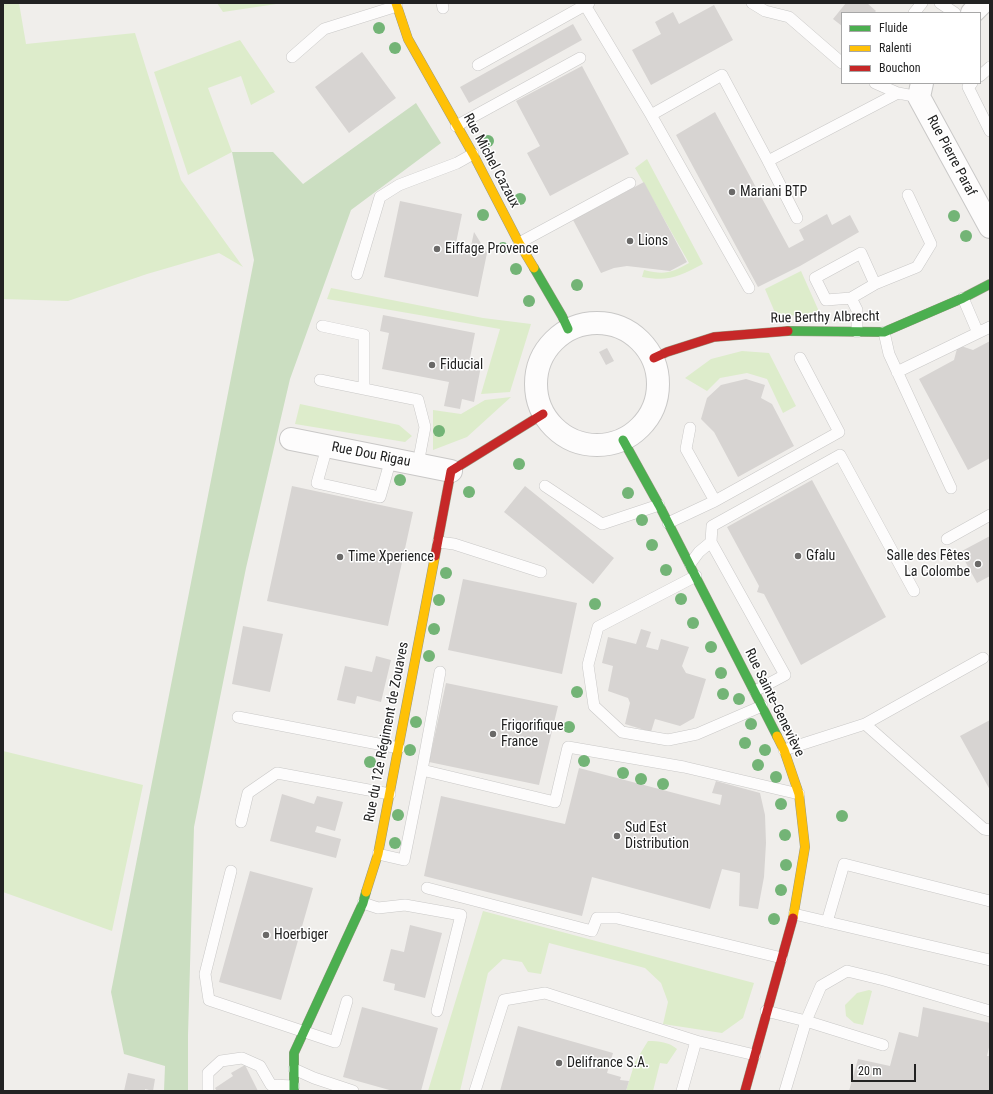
<!DOCTYPE html>
<meta charset="utf-8">
<style>
body{margin:0}
#map{position:relative;width:993px;height:1094px;overflow:hidden;background:#f0eeeb;font-family:"Roboto Condensed",sans-serif}
canvas{display:block}
.frame{position:absolute;inset:0;border:4px solid #222;pointer-events:none}
.legend{position:absolute;left:841px;top:12px;width:140px;height:72px;box-sizing:border-box;background:#fff;border:1px solid #a7a7a7;margin:0;padding:5px 7px;list-style:none;font-size:12px;color:#222}
.legend li{display:flex;align-items:center;gap:8px;height:20px}
.legend b{width:20px;border:1px solid #a7a7a7}
.scale{position:absolute;left:851px;top:1064px;width:65px;height:18px;box-sizing:border-box;border:2px solid #222;border-top:0;padding-left:5px;font-size:12px;line-height:14px;white-space:nowrap;color:#222;-webkit-text-stroke:3px #fff;paint-order:stroke}
</style>
<div id="map">
<canvas width="993" height="1094"></canvas>
<div class="frame"></div>
<ul class="legend">
<li><b style="height:5px;background:#4caf50"></b>Fluide</li>
<li><b style="height:5px;background:#ffc107"></b>Ralenti</li>
<li><b style="height:5px;background:#c62828"></b>Bouchon</li>
</ul>
<div class="scale">20 m</div>
</div>
<script>
const context = document.querySelector('canvas').getContext('2d');
context.lineJoin = 'round';
function paint(path, color) { context.fillStyle = color; context.fill(path, 'evenodd'); }
function trace(path, color, width, dash) { context.strokeStyle = color; context.lineWidth = width; context.lineCap = dash ? 'butt' : 'round'; context.setLineDash(dash || []); context.stroke(path); }
function write(font, color, halo, rows, align = 'center') {
  context.font = font + ' "Roboto Condensed",sans-serif'; context.lineWidth = 3; context.setLineDash([]); context.textBaseline = 'middle'; context.strokeStyle = halo; context.fillStyle = color; for (const [text, x, y, turn = 0] of rows) {
    context.save(); context.translate(x, y); context.rotate((+turn || 0) * Math.PI / 180); context.textAlign = isNaN(turn) ? turn : align; if (halo) context.strokeText(text, 0, 0); context.fillText(text, 0, 0); context.restore();
  }
}
paint(new Path2D(`
 M3 3H19L26 44 135 33 181 180 243 267 219 253 147 274 68 301 3 299Z
 M217 3H283L223 12Z
 M240 40 275 92 251 105 241 76 208 88 232 152 188 175 154 72Z
 M647 159 703 264C679 276 670 282 642 277L644 270C665 275 671 273 689 263L635 168Z
 M801 271 821 316 776 315 765 289Z
 M331 288 483 318 531 324 510 392 481 394 500 329 327 299Z
 M742 351 769 353 796 406 783 413 767 379 747 373 720 378 707 391 685 378 711 359Z
 M511 397 467 437 433 450V410L461 414 485 400Z
 M300 404 399 425 412 436 405 442 295 424Z
 M3 751 143 785 112 931 3 892Z
 M483 911 754 983 743 1018 722 1033 663 1024 668 1002 661 983 645 968 549 943 541 974 528 972 522 962 503 959 488 973 460 1091H428Z
 M869 990 872 991 863 1025 854 1023 846 1016 845 1005 857 993Z
 M648 1041C659 1041 669 1042 677 1049L667 1064 660 1063 653 1091H626L635 1062Z`), '#ddeccb');
paint(new Path2D(`
 M416 103 441 143 351 210 290 379 246 568 194 827 188 1035V1091H164L165 1066 124 1054 111 992 254 260 232 152H273L303 184Z`), '#cbdec1');
paint(new Path2D(`
 M846 3H867L876 11 874 13H842V26L833 19Z
 M714 5 733 40 651 85 632 50 661 34 655 22 673 12 679 24Z
 M573 24 582 40 469 103 460 87Z
 M362 52 396 98 349 133 315 87Z
 M582 66 629 154 550 196 527 153 540 146 516 101Z
 M715 112 789 248 804 240 799 230 827 214 832 225 850 215 859 232 800 266 758 287 676 135Z
 M644 182 687 262 670 271 627 266 614 268 601 273 573 220Z
 M400 201 462 214 456 243 471 246 474 232 487 253 478 297 384 277Z
 M383 315 475 333 470 358 482 361 474 402 462 399 460 409 444 406 449 382 382 369 389 333 380 331Z
 M990 341V458L968 470 919 379 954 360 958 345 973 350Z
 M607 348 614 361 606 365 599 352Z
 M746 379 765 385 761 398 772 404 794 446 738 477 714 432 701 419 707 398 721 385Z
 M812 480 886 617 801 665 764 594 757 592 759 586 727 527Z
 M292 486 413 512 388 626 267 601Z
 M525 486 614 558 593 584 504 512Z
 M990 536V576L977 583 960 552Z
 M463 579 577 603 562 674 448 650Z
 M243 626 283 634 270 692 232 684Z
 M641 629 651 632 646 647 658 650 661 639 689 647 682 666 686 673 706 679 694 718 680 726 655 719 651 732 625 724 630 703 628 698 608 691 613 666 602 663 608 637 636 644Z
 M376 656 391 660 381 702 357 696 355 704 337 700 345 666 372 672Z
 M446 683 558 706 539 785 429 762Z
 M990 720V790L960 736Z
 M579 768 720 805 722 795 712 793 716 781 760 793 765 815 766 843 764 877 758 909 739 906 740 873 722 869 710 909 592 877 582 916 424 876 441 796 565 824Z
 M282 794 314 804 317 796 343 802 335 831 317 826 315 832 341 839 336 858 270 841Z
 M250 871 313 888 281 1000 219 982Z
 M410 925 442 933 425 998 394 990 395 984 383 981 391 949 404 952Z
 M362 1007 438 1028 421 1091H393L343 1077Z
 M923 1007 990 1023V1043L987 1056H990V1091H849L858 1059 890 1066 899 1032 918 1037Z
 M518 1026 613 1053 607 1073 621 1077 620 1080 629 1081 626 1091H500Z
 M245 1065 258 1091H217L215 1088 233 1076 231 1073Z
 M128 1073 155 1079 153 1091 145 1089V1091H124Z`), '#d7d4d2');
const lane = new Path2D(`
 M442 3 443 8
 M752 3 765 11 789 17 842 63
 M940 3 955 13
 M585 5 651 115 749 288
 M914 13 922 3
 M292 57 324 29 397 6
 M478 65 589 3
 M980 76 990 67
 M875 83 900 94
 M972 83 968 87 990 131
 M651 115 722 75 768 161 898 93 919 97
 M456 126 580 58
 M768 161 797 218
 M519 243 630 183
 M357 274 380 197 399 185 457 163 473 154
 M875 284 917 267 931 244 908 195
 M851 298 875 284 861 253 815 278 826 300 851 298 857 310V332
 M963 298 978 333
 M322 326 364 335V389
 M884 332 889 354 951 488
 M897 372 990 327
 M320 380 418 400 425 427 418 464
 M327 447 317 483 380 497 391 459
 M545 486 602 524 659 505
 M715 501 839 432 800 358
 M668 523 715 501 686 449 690 428
 M947 539 990 515
 M438 542 454 544 541 572
 M711 542 785 675 755 691
 M690 564 699 552 711 542 712 526 840 455 914 591
 M696 576 598 627 588 665 594 706 622 732 668 740 697 734 762 706
 M238 717 399 748
 M865 724 983 658
 M784 750 865 724 984 829 990 830
 M422 770 555 802 568 747 684 767 799 794
 M241 822 248 793 277 773 390 794
 M378 854 404 860 422 770 440 672
 M231 871 205 974 209 1000 335 1042 347 1001
 M427 888 592 931 597 918H617L782 958
 M363 903 378 908 405 905 461 915 437 1011
 M794 914 990 960
 M827 922 844 864 990 901
 M766 1011 806 1021 785 1091
 M883 1045 806 1021 821 986 847 971 884 980 990 1011
 M294 1069 314 1078 353 1091
 M208 1091V1073L221 1061 242 1058 260 1066 271 1085 294 1086
 M475 1091 504 1000 545 993 696 1041
 M682 1091 696 1041 755 1055`);
const street = new Path2D(`
 M972 13 982 3
 M922 83 919 97 990 227
 M536 384a61 61 0 1 1 122 0a61 61 0 1 1-122 0Z
 M291 439 451 471`);
const fast = new Path2D(`
 M534 268 562 316 568 329
 M788 331 884 332 963 298 990 284
 M623 440 659 505 777 736
 M294 1091V1053L363 903 366 892`);
const slow = new Path2D(`
 M396 3 408 39 473 154 519 243 534 268
 M777 736 784 750 799 794 805 847 793 918
 M366 892 378 854 435 556`);
const jam = new Path2D(`
 M654 358 667 352 714 337 788 331
 M435 556 451 471 543 414
 M745 1091 793 918`);
trace(lane, '#c9c8c7', 12);
trace(street, '#c9c8c7', 24);
trace(fast, '#999a82', 10);
trace(slow, '#999a82', 10);
trace(jam, '#999a82', 10);
trace(lane, '#fdfcfc', 11);
trace(street, '#fdfcfc', 22);
trace(fast, '#4caf50', 9);
trace(slow, '#ffc107', 9);
trace(jam, '#c62828', 9);
context.fillStyle = '#73b476';
for (const [x, y] of [
 [379,28],
 [395,48],
 [488,141],
 [520,199],
 [483,215],
 [954,216],
 [966,236],
 [503,248],
 [516,269],
 [577,285],
 [529,301],
 [439,431],
 [519,464],
 [400,480],
 [469,492],
 [628,493],
 [642,520],
 [652,545],
 [666,570],
 [446,573],
 [681,599],
 [439,600],
 [595,604],
 [693,623],
 [434,629],
 [711,647],
 [429,656],
 [721,673],
 [577,692],
 [723,694],
 [739,699],
 [416,722],
 [751,724],
 [569,727],
 [745,743],
 [410,750],
 [765,750],
 [584,761],
 [370,762],
 [758,765],
 [623,773],
 [776,777],
 [641,779],
 [663,784],
 [781,804],
 [398,815],
 [842,816],
 [785,835],
 [395,843],
 [786,865],
 [781,890],
 [774,919]
]) { context.beginPath(); context.arc(x, y, 6, 0, 2 * Math.PI); context.fill(); }
for (const [x, y, r, color] of [
 [732,192,4,"#6a6968"],
 [630,241,4,"#6a6968"],
 [437,249,4,"#6a6968"],
 [432,365,4,"#6a6968"],
 [798,556,4,"#6a6968"],
 [340,557,4,"#6a6968"],
 [978,564,4,"#6a6968"],
 [493,734,4,"#6a6968"],
 [617,836,4,"#6a6968"],
 [266,935,4,"#6a6968"],
 [559,1063,4,"#6a6968"]
]) { const dot = new Path2D(); dot.arc(x, y, r, 0, 2 * Math.PI); context.fillStyle = color; context.fill(dot); trace(dot, '#fff', 1.5); }
write('14px', '#222', '#fff', [
 ["Rue Pierre Paraf",951,156,62],
 ["Rue Michel Cazaux",491,161,62],
 ["Rue Berthy Albrecht",825,318,-1],
 ["Rue Dou Rigau",371,455,11],
 ["Rue Sainte-Geneviève",774,703,64],
 ["Rue du 12e Régiment de Zouaves",387,732,-79]
]);
write('14px', '#222', '#fff', [
 ["Mariani BTP",740,192],
 ["Lions",638,241],
 ["Eiffage Provence",445,249],
 ["Fiducial",440,365],
 ["Gfalu",806,556],
 ["Salle des Fêtes",970,556,"right"],
 ["La Colombe",970,572,"right"],
 ["Time Xperience",348,557],
 ["Frigorifique",501,726],
 ["France",501,742],
 ["Sud Est",625,828],
 ["Distribution",625,844],
 ["Hoerbiger",274,935],
 ["Delifrance S.A.",567,1063]
], 'left');
</script>
